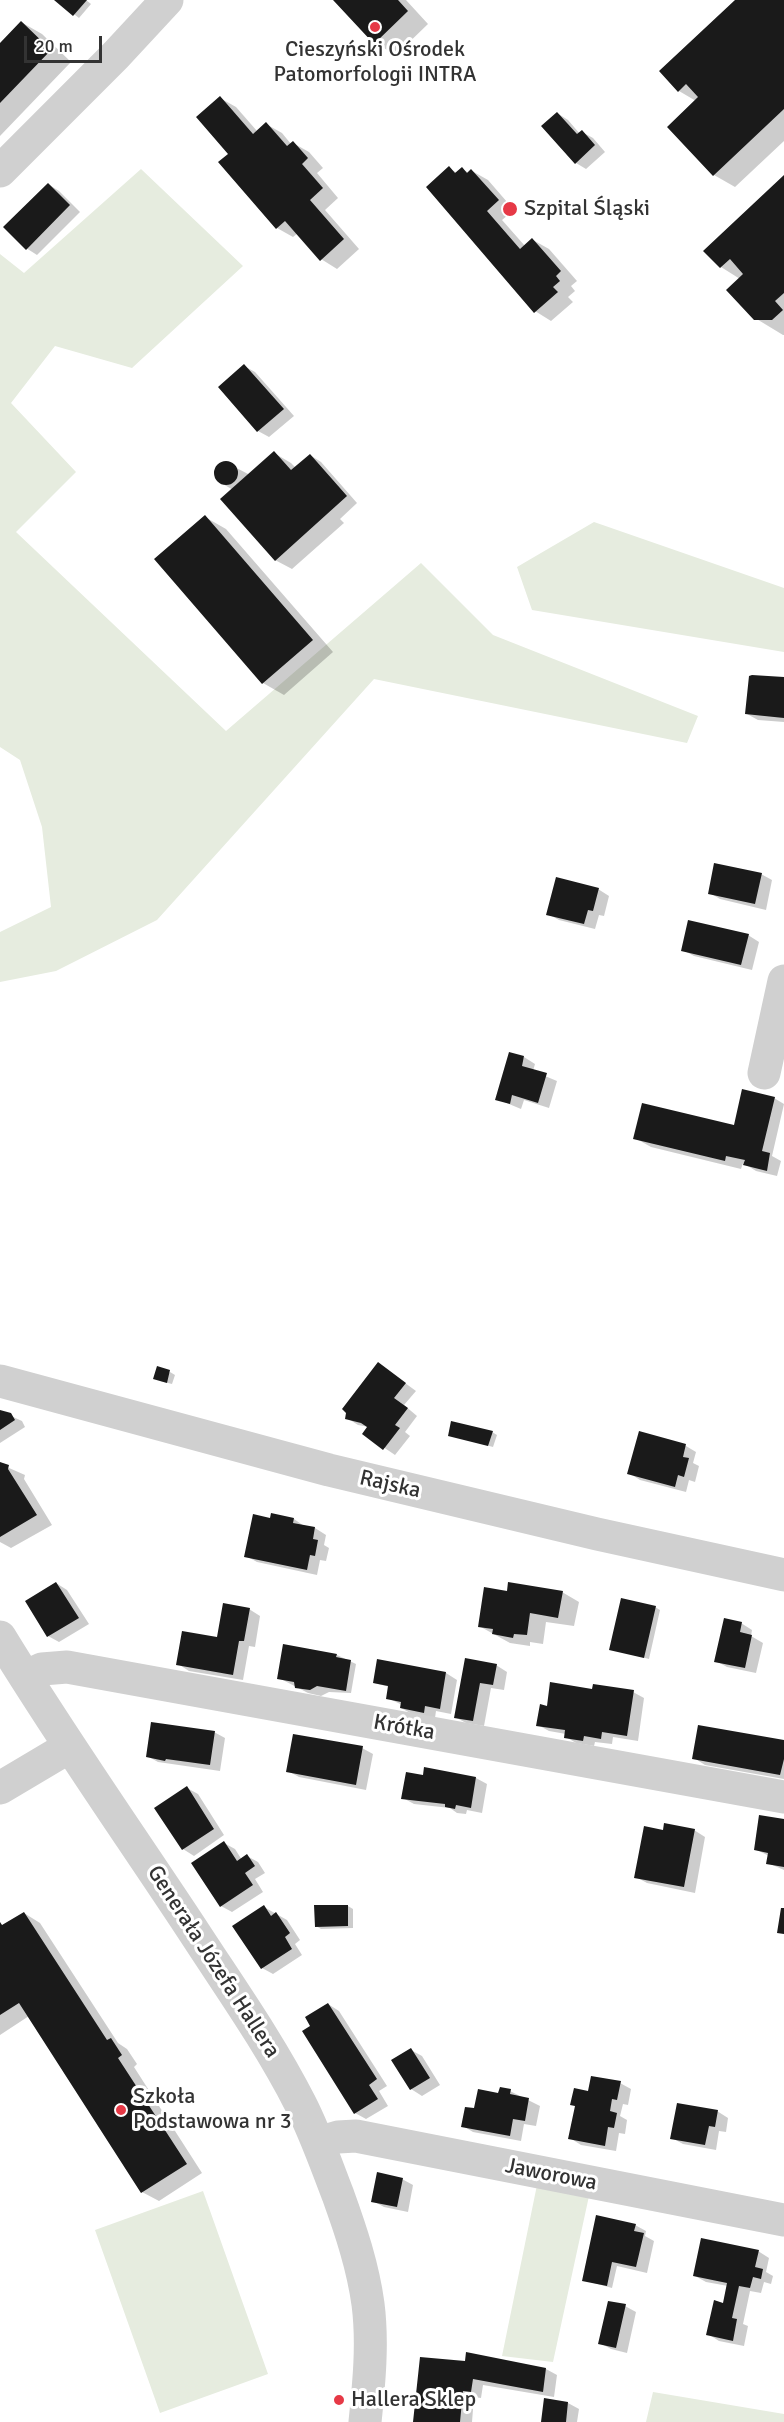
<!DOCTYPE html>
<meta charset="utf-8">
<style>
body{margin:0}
#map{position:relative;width:784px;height:2422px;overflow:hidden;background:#fff;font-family:Signika,sans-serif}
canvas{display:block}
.scale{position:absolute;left:24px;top:36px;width:78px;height:27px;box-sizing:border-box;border:3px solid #333;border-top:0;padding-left:8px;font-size:18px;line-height:21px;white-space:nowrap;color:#333;-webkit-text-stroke:4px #fff;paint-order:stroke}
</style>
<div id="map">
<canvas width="784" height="2422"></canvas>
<div class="scale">20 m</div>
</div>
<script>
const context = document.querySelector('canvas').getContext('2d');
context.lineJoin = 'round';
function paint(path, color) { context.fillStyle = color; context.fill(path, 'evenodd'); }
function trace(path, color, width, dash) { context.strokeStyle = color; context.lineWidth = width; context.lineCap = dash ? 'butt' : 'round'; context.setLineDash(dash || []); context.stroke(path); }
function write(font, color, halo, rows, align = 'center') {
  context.font = font + ' Signika,sans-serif'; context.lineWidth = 6; context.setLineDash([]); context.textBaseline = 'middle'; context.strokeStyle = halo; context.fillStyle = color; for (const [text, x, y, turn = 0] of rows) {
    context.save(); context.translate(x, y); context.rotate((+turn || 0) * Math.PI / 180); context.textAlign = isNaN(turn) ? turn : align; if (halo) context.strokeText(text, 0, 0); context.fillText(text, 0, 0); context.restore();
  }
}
paint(new Path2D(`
 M141 169 243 266 132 368 55 346 11 403 76 472 16 532 226 731 421 563 493 635 698 716 687 743 374 679 157 920 56 971 0 982V932L51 907 42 827 20 760 0 747V254L24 273Z
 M594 522 784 588V652L532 610 517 567Z
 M537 2185 589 2196 553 2362 502 2356Z
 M203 2191 268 2374 160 2413 95 2230Z
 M653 2392 784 2414V2422H646Z`), '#e6ecdf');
paint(new Path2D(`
 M56 0H86L91 4 79 18Z
 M335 0H406L428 24 396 55 375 43Z
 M737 0H784V141L735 187 714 175 696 101 679 91Z
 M21 22 42 34 71 62 0 136V45Z
 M220 98 236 107 257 131 266 124 282 133 291 144 293 143 309 152 323 168 317 173 338 198 325 210 359 249 337 269 321 259 298 233 293 237 277 228 230 154Z
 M557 113 568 120 580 134 582 132 593 138 605 152 586 169 576 163Z
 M449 168 457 173 462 169 469 173 472 171 488 180 514 210 502 220 525 246 533 240 549 249 577 281 571 286 575 291 568 297 573 302 551 321 535 311Z
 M784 177V335H783L755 318 740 279 721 267Z
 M48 184 59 191 80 212 37 255 26 248Z
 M244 366 255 372 294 416 269 437 258 431 220 388Z
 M274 453 291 463 296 468 310 455 321 462 357 503 340 519 344 523 292 569 275 560 233 490 218 481 216 470 220 464 227 463 250 475Z
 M205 517 226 529 333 652 284 695 263 683Z
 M784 679V722L758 720 747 714Z
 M761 874 772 880 766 910 720 899 710 893Z
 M598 889 609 896 604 916 599 915 595 929 559 920 548 914Z
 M748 935 759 942 752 970 694 956 683 950Z
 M524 1057 535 1064 533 1071 557 1081 549 1108 524 1100 521 1109 497 1099Z
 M774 1098 784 1104 772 1156 781 1161 777 1176 756 1171 743 1163 741 1169 651 1147 635 1138 735 1127Z
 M379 1364 416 1391 404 1405 417 1416 405 1432 410 1436 395 1455 364 1434 369 1427 358 1425 347 1418Z
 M170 1372 175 1375 172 1384 160 1381Z
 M0 1411 22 1421 25 1427 0 1443Z
 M492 1432 497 1435 493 1447 449 1435Z
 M640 1433 686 1446 696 1452 693 1463 699 1466 695 1482 689 1480 686 1492 640 1480 629 1473Z
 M0 1464 25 1475 24 1479 52 1525 11 1548 0 1542Z
 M294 1519 304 1526 315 1528 326 1535 324 1545 329 1548 326 1561 320 1560 317 1575 257 1562 246 1556 271 1520Z
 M56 1583 67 1590 89 1624 59 1642 48 1636Z
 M508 1592H562L579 1602 574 1626 546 1622 543 1644 530 1642V1646L510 1643 479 1626Z
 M655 1607 660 1610 649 1659 610 1649Z
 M249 1609 260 1616 255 1647 249 1646 243 1680 189 1671 178 1664 218 1638Z
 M741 1623 752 1630 751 1636 763 1643 756 1673 727 1667 716 1661Z
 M284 1646 337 1655 356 1664 351 1693 329 1692 321 1696 308 1693 279 1678Z
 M466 1660 496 1665 507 1672 504 1690 491 1688 484 1726 466 1723 455 1717Z
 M378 1661 446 1673 457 1680 451 1714 436 1711 435 1718 412 1714 401 1708 402 1705 388 1698 390 1687 374 1683Z
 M593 1690 633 1692 644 1698 638 1741 613 1737 612 1744 595 1742 594 1746 576 1743 566 1737V1734L549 1731 538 1725 548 1707Z
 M214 1732 225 1738 220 1771 158 1762 147 1756Z
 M784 1741V1779L705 1765 694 1758Z
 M362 1748 373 1754 366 1790 299 1777 288 1771Z
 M424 1777 476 1778 487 1784 482 1813 467 1810 466 1814 457 1813 450 1808 414 1804 403 1798Z
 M187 1788 198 1794 224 1835 194 1856 183 1849 156 1808Z
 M784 1820V1870L768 1863 769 1856 755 1849Z
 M694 1830 705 1837 695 1893 647 1883 636 1877 664 1831Z
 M224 1843 235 1849 242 1860 247 1856 258 1862 265 1873 255 1879 263 1892 232 1912 221 1906Z
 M348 1906 353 1909V1928L321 1929 316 1926Z
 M264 1907 287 1920 300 1940 295 1944 302 1955 273 1974 262 1968 234 1926Z
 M24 1913 40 1923 118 2043 127 2049 137 2064 134 2067 202 2173 159 2201 142 2192 29 2016 0 2035V1924L4 1926Z
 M328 2004 339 2011 387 2086 379 2091 388 2106 366 2119 355 2113 312 2026Z
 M411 2050 422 2056 440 2085 422 2096 411 2089Z
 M620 2083 631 2089 628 2105 623 2104 620 2116 627 2120 625 2134 619 2133 616 2151 581 2145 570 2138 576 2107 572 2104 590 2093Z
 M510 2091 540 2106 536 2126 524 2124 521 2141 473 2132 463 2126 476 2110 500 2095Z
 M717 2111 728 2118 726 2132 719 2131 716 2150 683 2144 672 2138Z
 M402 2179 413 2185 408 2212 384 2207 373 2201Z
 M635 2225 646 2231 645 2236 654 2241 647 2273 617 2266 612 2288 583 2280Z
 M758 2251 769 2258 766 2272 773 2276 771 2284 764 2282 761 2293 750 2291 743 2324 748 2326 744 2346 719 2341 708 2334 724 2305 728 2286 706 2282 695 2276Z
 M625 2306 636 2312 627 2353 611 2349 600 2343Z
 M467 2354 546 2369 557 2375 554 2397 483 2385 481 2398 474 2397 472 2422H414L466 2363Z
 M568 2403 579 2409 577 2422H542Z`), '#0003');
paint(new Path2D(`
 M54 0H87L73 16Z
 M333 0H398L408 11 374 44Z
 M735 0H784V109L713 176 667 127 698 97 686 84 678 92 659 71Z
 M21 21 51 50 0 103V43Z
 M220 96 253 134 266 122 287 146 293 141 308 158 302 164 323 188 310 200 344 239 320 261 285 221 276 229 218 162 228 154 196 117Z
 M557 112 577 134 582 130 595 145 575 164 541 126Z
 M449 166 455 173 462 167 467 173 471 169 499 200 487 211 520 249 532 238 561 271 556 276 560 281 553 287 558 292 534 313 426 187Z
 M784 175V293L775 301 783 310 772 320H754L726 290 743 274 730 259 720 268 703 251Z
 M48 183 70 205 26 250 3 227Z
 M244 364 284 409 257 432 218 387Z
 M274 451 291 470 310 454 347 496 275 561 220 499Z
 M214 473a12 12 0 1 1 24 0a12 12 0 1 1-24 0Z
 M205 515 313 640 262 684 154 559Z
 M752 675 784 677V718L745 714 749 676Z
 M714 863 762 873 755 904 708 894Z
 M556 877 599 888 593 911 588 910 584 924 546 915Z
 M688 920 749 934 741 965 681 951Z
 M509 1052 524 1056 522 1066 547 1073 538 1103 512 1095 510 1104 495 1100Z
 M742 1089 775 1097 762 1151 770 1153 767 1171 743 1165 745 1160 726 1156 725 1161 633 1139 642 1103 734 1125Z
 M378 1362 406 1383 394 1398 408 1408 395 1425 400 1428 383 1450 362 1434 367 1427 361 1423 345 1419 346 1413 342 1409Z
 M157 1366 170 1370 167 1383 153 1379Z
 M0 1410 11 1413 15 1420 0 1430Z
 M451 1421 493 1431 488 1446 448 1436Z
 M639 1431 686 1444 683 1457 689 1458 684 1477 678 1475 675 1487 627 1474Z
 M0 1462 9 1465 8 1469 37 1515 0 1537Z
 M271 1513 294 1518 293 1523 315 1527 313 1539 318 1540 315 1556 310 1555 307 1570 244 1557 253 1514 270 1518Z
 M56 1582 79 1618 47 1637 25 1601Z
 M508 1582 563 1591 558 1618 530 1613 527 1635 514 1634 513 1638 492 1634 493 1629 478 1627 484 1587 507 1591Z
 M621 1598 656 1606 644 1658 609 1650Z
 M223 1603 250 1608 244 1641H239L233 1675 176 1665 182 1631 217 1637Z
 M724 1618 742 1622 740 1632 752 1635 745 1668 714 1662Z
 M283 1644 337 1654 336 1657 351 1660 346 1691 317 1686 310 1690 295 1688 294 1682 277 1679Z
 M465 1658 497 1664 493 1685 480 1683 473 1721 454 1718Z
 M377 1659 446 1672 440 1709 425 1706 424 1713 400 1708 401 1702 386 1699 388 1686 373 1683Z
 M550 1682 592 1689 593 1684 634 1690 627 1736 602 1732 601 1739 584 1736 583 1741 564 1738 565 1730 536 1726 540 1704 547 1706Z
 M151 1722 215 1731 210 1765 166 1759 165 1761 146 1757Z
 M698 1725 784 1740V1759L780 1775 692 1759Z
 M293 1734 363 1746 356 1785 286 1772Z
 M424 1767 476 1777 471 1808 456 1805 455 1809 445 1807V1804L401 1799 406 1772 423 1775Z
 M187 1786 214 1829 182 1850 154 1808Z
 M759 1815 784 1819V1867L766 1864 768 1853 754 1850Z
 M664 1823 695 1829 684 1887 634 1878 644 1826 663 1830Z
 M224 1841 237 1861 247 1854 255 1866 245 1873 253 1885 220 1907 191 1863Z
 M264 1905 271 1916 276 1912 290 1933 285 1937 292 1949 261 1969 232 1926Z
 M314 1905H348V1926L315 1927Z
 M781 1908H784V1934L777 1933Z
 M24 1912 107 2040 111 2038 122 2055 118 2058 187 2164 141 2193 19 2003 0 2015V1922L2 1925Z
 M328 2003 377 2079 369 2085 378 2099 354 2114 302 2031 310 2026 305 2017Z
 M411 2048 430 2078 410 2090 391 2060Z
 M591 2076 621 2081 617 2100 612 2099 610 2111 617 2113 614 2128 608 2127 605 2146 568 2139 575 2106 570 2105 574 2088 588 2091Z
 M500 2087 511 2089 510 2094 529 2098 525 2121 513 2119 510 2136 461 2127 465 2107 474 2108 478 2089 498 2093Z
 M677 2103 718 2110 715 2127 709 2126 705 2145 670 2139Z
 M377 2172 403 2178 397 2207 371 2202Z
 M596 2215 636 2224 634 2231 644 2233 636 2267 612 2262 607 2286 582 2281Z
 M701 2238 759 2250 755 2267 763 2269 761 2279 753 2277 750 2288 739 2286 732 2318 737 2319 733 2341 706 2335 714 2300 723 2303 727 2283 693 2276Z
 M608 2301 626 2304 616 2348 598 2344Z
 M466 2352 546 2368 543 2392 473 2379 471 2392 463 2391 460 2422H413L420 2357 465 2361Z
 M544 2398 568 2402 566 2422H541Z`), '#1a1a1a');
trace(new Path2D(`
 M0 171 116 55 167 0
 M764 1073 784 981
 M0 1381 329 1470 597 1534 784 1575
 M0 1637C61 1737 128 1832 192 1929 229 1986 269 2042 300 2103 315 2132 326 2164 338 2195 351 2231 363 2267 368 2304 373 2343 369 2383 365 2422
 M25 1677 42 1669 67 1667 784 1797
 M0 1788 69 1747
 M318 2143 338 2137 356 2136 784 2220`), '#d0d0d0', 33);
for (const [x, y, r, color] of [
 [375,27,6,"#e63946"],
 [510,209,8,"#e63946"],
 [121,2110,6,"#e63946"],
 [339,2400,6,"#e63946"]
]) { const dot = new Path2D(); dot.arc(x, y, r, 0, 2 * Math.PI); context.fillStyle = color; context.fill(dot); trace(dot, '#fff', 2); }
write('22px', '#333', '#fff', [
 ["Cieszyński Ośrodek",375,50,"center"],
 ["Patomorfologii INTRA",375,75,"center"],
 ["Szpital Śląski",524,209],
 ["Szkoła",133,2097],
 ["Podstawowa nr 3",133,2122],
 ["Hallera Sklep",351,2400]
], 'left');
write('22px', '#333', '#fff', [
 ["Rajska",390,1485,13],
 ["Krótka",404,1728,10],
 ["Generała Józefa Hallera",213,1962,57],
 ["Jaworowa",551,2175,11]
]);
</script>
